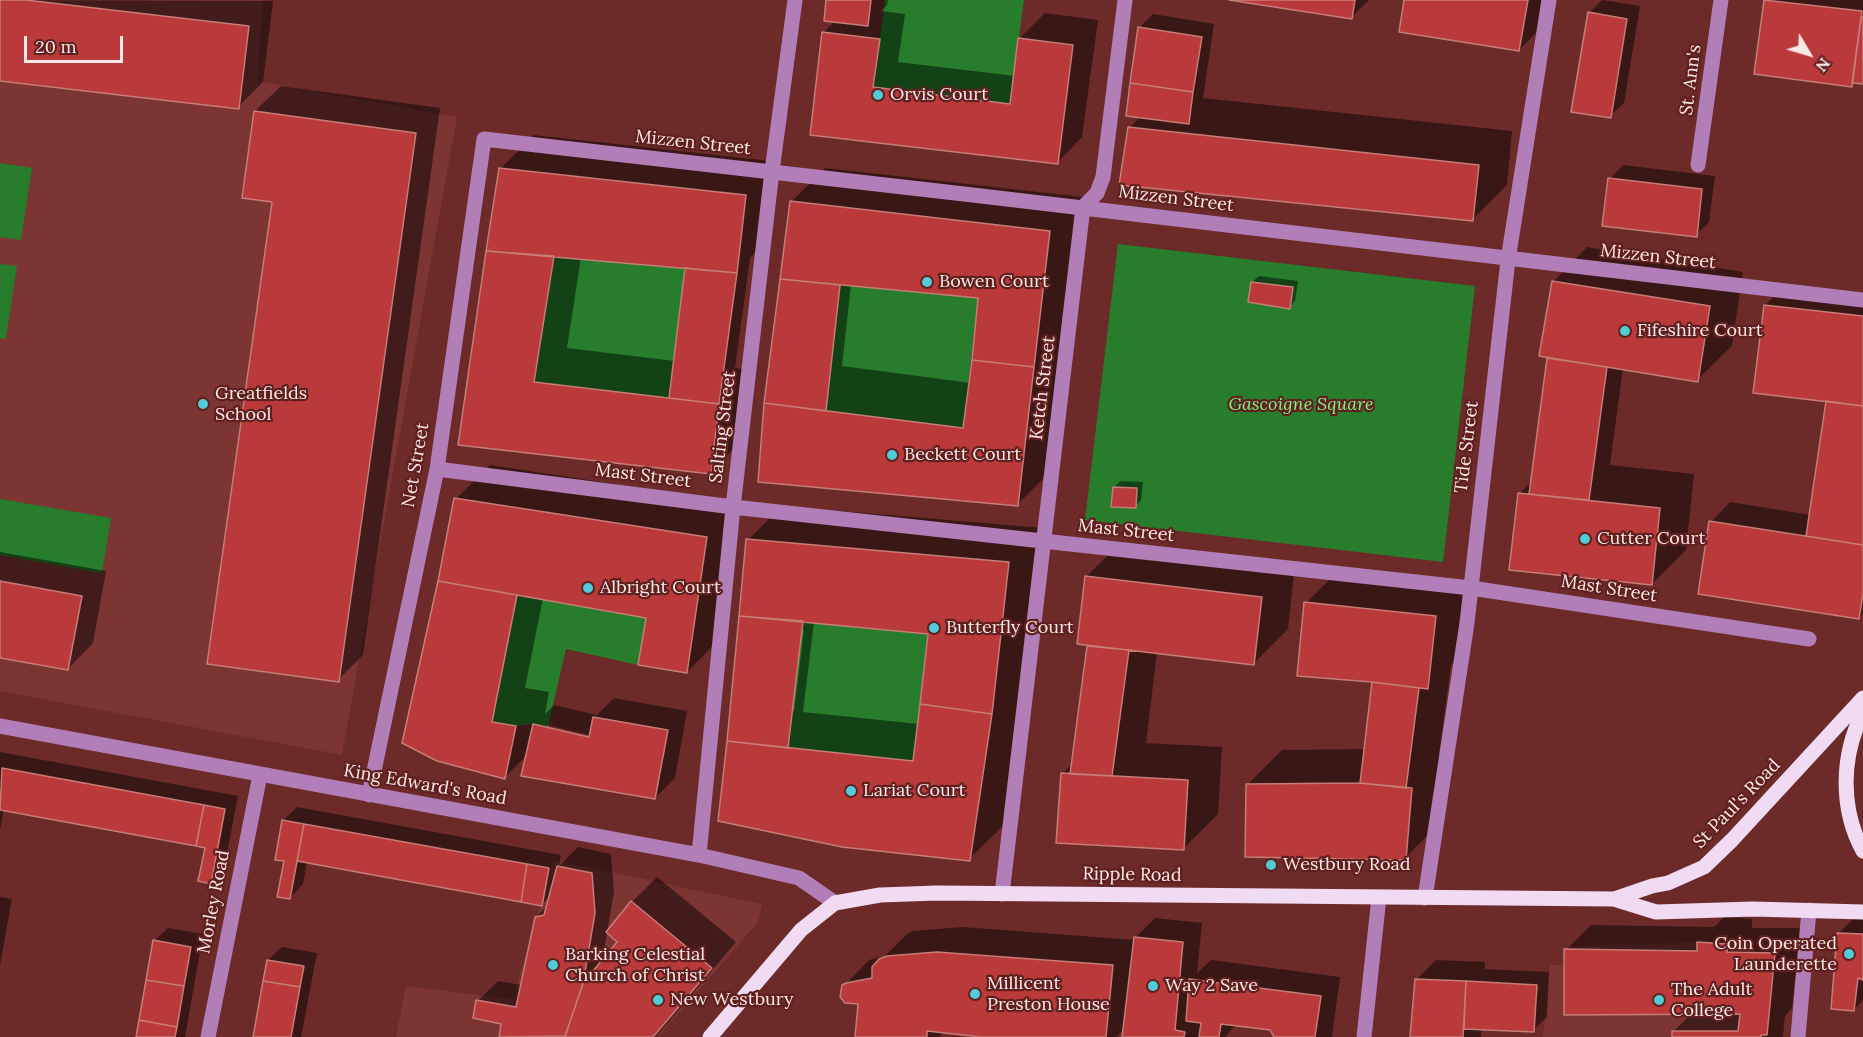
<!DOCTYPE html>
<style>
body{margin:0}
#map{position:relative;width:1863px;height:1037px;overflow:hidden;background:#6c2b29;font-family:Lora,serif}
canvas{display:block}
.north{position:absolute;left:1779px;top:24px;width:60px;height:60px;-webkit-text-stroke:4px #60201f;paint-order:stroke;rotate:128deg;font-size:16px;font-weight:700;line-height:24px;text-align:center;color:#fae9e7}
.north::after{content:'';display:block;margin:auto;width:21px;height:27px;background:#fae9e7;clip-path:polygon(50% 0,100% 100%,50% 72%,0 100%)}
.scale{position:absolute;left:24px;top:36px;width:99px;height:27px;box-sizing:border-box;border:3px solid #fae9e7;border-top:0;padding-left:8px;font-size:18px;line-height:21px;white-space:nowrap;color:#fae9e7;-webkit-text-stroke:4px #60201f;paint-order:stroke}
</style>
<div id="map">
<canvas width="1863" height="1037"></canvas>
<div class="north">N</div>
<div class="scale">20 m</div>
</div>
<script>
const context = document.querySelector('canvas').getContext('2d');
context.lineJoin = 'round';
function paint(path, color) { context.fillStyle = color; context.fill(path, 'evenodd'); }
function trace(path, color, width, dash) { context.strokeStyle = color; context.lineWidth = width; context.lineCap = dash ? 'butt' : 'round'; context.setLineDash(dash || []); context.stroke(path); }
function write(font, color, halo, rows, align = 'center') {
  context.font = font + ' Lora,serif'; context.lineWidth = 4.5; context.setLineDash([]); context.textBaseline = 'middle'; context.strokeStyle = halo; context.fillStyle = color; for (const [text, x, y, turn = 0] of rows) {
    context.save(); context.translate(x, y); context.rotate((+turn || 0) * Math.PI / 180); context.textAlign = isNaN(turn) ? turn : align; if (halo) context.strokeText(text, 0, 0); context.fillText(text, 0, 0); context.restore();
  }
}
paint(new Path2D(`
 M0 0H263L257 81 457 117 342 755 0 691Z
 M553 860 762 904 758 922 658 1037H396L406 986 513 999Z
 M1697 942 1728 944V952L1775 953 1767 1037H1543L1550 965H1564L1563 947Z`), '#7c3533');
paint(new Path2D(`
 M885 0H1024L1010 104 873 87Z
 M0 163 32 168 21 240 0 237Z
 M1118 244 1475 286 1443 562 1085 520Z
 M554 256 685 268 669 398 534 382Z
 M0 264 17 266 6 339 0 338Z
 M840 285 978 298 963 428 826 411Z
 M0 499 111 518 102 573 0 555Z
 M517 595 646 618 638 665 566 649 548 727 533 724 516 726 492 722Z
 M803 621 928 634 913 761 788 748Z`), '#277d2b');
paint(new Path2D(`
 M0 0 273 1 263 82 238 107 0 80Z
 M828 0H888L887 5 881 11 905 14 898 62 1015 76 1020 38 1045 13 1098 20 1082 137 1057 163 812 133 824 32 835 21Z
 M1239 0H1369L1351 18Z
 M1406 0H1555L1553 16 1519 50Z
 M1602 0 1640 6 1624 103 1610 116 1589 13Z
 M1766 0H1863V83L1855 82 1851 86 1756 73Z
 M1153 14 1214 24 1203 98 1512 131 1507 185 1473 219 1129 128 1141 116 1139 28Z
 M281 86 440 108 363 655 338 680 274 201 255 111Z
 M534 135 780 162 770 237 750 258 735 368 753 370 745 438 710 472 460 443 500 169ZM581 257 688 267 675 361 567 348Z
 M1623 165 1715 176 1709 222 1696 235 1610 179Z
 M825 168 1083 197 1059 463 1018 504 765 403 791 202ZM851 284 980 297 971 383 842 366Z
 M1587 247 1743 272 1732 346 1697 380 1623 368 1610 465 1694 474 1686 550 1652 584 1519 494 1532 481 1549 359 1551 357 1553 282Z
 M1259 276 1298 281 1295 301 1289 307 1252 282Z
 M1785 286 1863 295V613L1859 618 1711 522 1730 502 1811 515 1828 400 1765 305Z
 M490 465 740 503 721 638 687 672 647 617 543 598 525 688 549 692 545 714 554 705 597 715 614 698 687 711 675 778 655 798 528 754 505 777 440 581 456 499ZM547 725 597 737 596 740 547 729Z
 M1121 481 1143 482 1141 500 1135 507 1114 487Z
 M782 506 1042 528 1004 825 969 859 720 820 748 540ZM814 622 930 633 919 724 803 712ZM801 629 804 630 794 711H791Z
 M1120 543 1295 564 1288 629 1254 663 1157 652 1146 743 1222 747 1218 814 1184 848 1062 774 1073 763 1088 644 1086 577Z
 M0 552 106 571 93 643 68 669 0 657Z
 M1340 569 1469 582 1462 654 1451 665 1439 755H1445L1439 824 1405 858 1248 784 1282 750 1365 749 1374 681 1306 603Z
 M0 752 238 796 224 869 211 882 207 847 4 809 0 830Z
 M297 807 561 855 559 866 578 847 611 854 614 892 602 962 619 941 608 932 632 902 657 877 736 942 656 1037H500L502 1023 478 1001 498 981 522 985 536 917 548 905 551 895 542 904 307 862 303 884 290 898 284 820Z
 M0 897 12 899 0 965Z
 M1858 914H1863V1000L1854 1010 1838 934Z
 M1724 917 1752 919V928H1800L1792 1008 1785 1016 1783 1037H1674V1031L1692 1013 1566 950 1591 925 1714 927Z
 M1155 918 1202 923 1197 973 1211 960 1340 977 1332 1037H1276L1271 1029 1237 1024 1225 1037H1123L1124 1029 1116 1037H994L944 1031 939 1037H857L859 1002 844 986 869 960 885 956 907 934 913 931 963 927 1135 940V938Z
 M168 928 203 934 185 1037H137L154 941Z
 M282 947 317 953 301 1037H254L268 960Z
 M1436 960 1485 962V969L1549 972 1547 1017 1533 1030 1481 1028V1037H1411L1416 980Z`), '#0007');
const building = new Path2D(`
 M0 0H26L249 26 239 109 0 81Z
 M826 0H871L868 26 824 21Z
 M1229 0H1355L1352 19Z
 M1404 0H1528L1519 51 1399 32Z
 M1764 0 1862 11 1852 87 1754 74Z
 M1588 12 1627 19 1611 118 1571 112Z
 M1861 17H1863V84L1852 83Z
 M1138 27 1202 37 1193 92 1130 83Z
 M822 32 880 39 873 87 1010 104 1018 38 1073 45 1058 164 810 135Z
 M1130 83 1193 92 1189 124 1126 116Z
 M254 111 416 133 339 682 207 664 272 202 242 198Z
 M1128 127 1479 165 1473 221 1119 185Z
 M499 168 746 195 737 273 486 251Z
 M1608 178 1702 189 1697 237 1602 226Z
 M790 201 1050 231 1034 367 972 360 978 298 780 279Z
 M486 251 554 256 534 382 719 404 711 474 458 445Z
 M685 268 737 273 719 404 669 398Z
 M780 279 840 285 826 411 764 403Z
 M1552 281 1710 306 1698 382 1539 356Z
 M1251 282 1293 287 1290 309 1248 302Z
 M1764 305 1863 316V406L1753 393Z
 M1547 358 1607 367 1589 500 1529 494Z
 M972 360 1034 367 1018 506 758 482 764 403 963 428Z
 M1826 401 1863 406V545L1806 536Z
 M1113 487 1137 488 1136 508 1111 507Z
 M1518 493 1660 508 1652 585 1509 570Z
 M454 498 707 537 687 673 638 665 646 618 438 581Z
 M1709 521 1863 545V594L1859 619 1698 594Z
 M746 539 1009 562 992 714 920 704 928 634 739 616Z
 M1085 576 1262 597 1254 665 1077 644Z
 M0 581 82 596 68 670 0 658Z
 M438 581 517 595 492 722 516 726 505 779 437 761 402 743Z
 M1304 602 1436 616 1428 689 1372 682 1297 676Z
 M739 616 803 621 788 748 727 741Z
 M1087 646 1129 650 1112 776 1070 774Z
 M1372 682 1419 688 1406 788 1360 783Z
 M920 704 992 714 970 861 842 847 718 821 727 741 913 761Z
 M593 717 668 730 655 799 521 776 533 724 589 737Z
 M2 768 204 805 196 846 0 810Z
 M1061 773 1188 780 1184 850 1056 843Z
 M1360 783 1412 788 1406 860 1245 857 1246 784Z
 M204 805 225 809 211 884 198 881 205 848 196 846Z
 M282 820 304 824 290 899 277 897 284 861 275 860Z
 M304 824 527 864 521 902 297 861Z
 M527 864 549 868 542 906 521 902Z
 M557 866 592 873 595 913 583 984 565 1036 499 1037 501 1024 473 1018 476 1000 516 1007 535 917 544 915Z
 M631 901 712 968 653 1037H565L583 983 617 942 606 932Z
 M1837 933 1863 934V980L1858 978 1854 1011 1831 1009Z
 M1134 937 1183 942 1175 1030 1185 1032 1184 1037H1122Z
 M153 940 191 947 184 986 146 980Z
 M1697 942 1728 944 1727 952 1775 953 1767 1035H1761V1037H1672V1031H1738L1740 1014 1564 1015V949L1697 951Z
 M937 952 1113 965 1106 1037H981L927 1031V1037H855L858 1004 845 1003 840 997 842 985 846 983 872 978V967L879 959 887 956Z
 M267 960 304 966 300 987 263 981Z
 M1189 979 1321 996 1315 1037H1274L1270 1030 1221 1024 1219 1037H1199L1201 1023 1186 1021Z
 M1415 979 1466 981 1463 1037H1410Z
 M146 980 184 986 177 1027 139 1020Z
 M263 981 300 987 291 1037H253Z
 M1466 981 1537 985 1534 1032 1464 1029Z
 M139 1020 177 1027 175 1037H136Z`);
paint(building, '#ba3a3b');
trace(building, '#c67c77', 1.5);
trace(new Path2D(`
 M1698 165 1721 0
 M437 469 733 507 1471 588 1809 639
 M0 726 699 855 799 878 835 903
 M369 795 437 469 484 139C944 190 1403 247 1863 300
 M699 855 733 507 772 171 795 0
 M1002 894 1083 207 1097 193 1103 177 1125 0
 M1425 898 1467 623 1508 260 1549 0
 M208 1037 260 775
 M1364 1037 1379 897
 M1798 1037 1809 910`), '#b27eb7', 15);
trace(new Path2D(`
 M1863 713C1841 755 1840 809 1863 851
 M1614 899 1652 886 1668 883 1704 867 1732 840 1863 698
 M710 1037 801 930 835 903 880 895 937 893 1614 899 1656 912 1753 909 1863 912`), '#f1dbf2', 15);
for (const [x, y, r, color] of [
 [878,95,6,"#52cbd7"],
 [927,282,6,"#52cbd7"],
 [1625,331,6,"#52cbd7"],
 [203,404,6,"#52cbd7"],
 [892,455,6,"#52cbd7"],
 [1585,539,6,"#52cbd7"],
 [588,588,6,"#52cbd7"],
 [934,628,6,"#52cbd7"],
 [851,791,6,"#52cbd7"],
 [1271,865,6,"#52cbd7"],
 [1849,954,6,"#52cbd7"],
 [553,965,6,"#52cbd7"],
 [1153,986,6,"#52cbd7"],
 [975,994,6,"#52cbd7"],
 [658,1000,6,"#52cbd7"],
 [1659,1000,6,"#52cbd7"]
]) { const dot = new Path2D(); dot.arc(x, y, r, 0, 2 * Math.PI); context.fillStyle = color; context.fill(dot); trace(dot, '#60201f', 2); }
write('18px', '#fae9e7', '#60201f', [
 ["St. Ann's",1691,80,-83],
 ["Mizzen Street",693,143,6],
 ["Mizzen Street",1176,199,7],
 ["Mizzen Street",1658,257,6],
 ["Ketch Street",1043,388,-83],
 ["Salting Street",723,427,-83],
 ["Tide Street",1467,447,-83],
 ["Net Street",416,465,-80],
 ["Mast Street",643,476,7],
 ["Mast Street",1126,531,6],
 ["Mast Street",1609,589,9],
 ["King Edward's Road",425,785,10],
 ["St Paul's Road",1737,804,-46],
 ["Ripple Road",1132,875,1],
 ["Morley Road",214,902,-79]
]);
write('18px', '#fae9e7', '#60201f', [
 ["Orvis Court",890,95],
 ["Bowen Court",939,282],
 ["Fifeshire Court",1637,331],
 ["Greatfields",215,394],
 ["School",215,415],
 ["Beckett Court",904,455],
 ["Cutter Court",1597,539],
 ["Albright Court",600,588],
 ["Butterfly Court",946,628],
 ["Lariat Court",863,791],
 ["Westbury Road",1283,865],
 ["Coin Operated",1837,944,"right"],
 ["Launderette",1837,965,"right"],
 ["Barking Celestial",565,955],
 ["Church of Christ",565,976],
 ["Millicent",987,984],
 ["Preston House",987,1005],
 ["Way 2 Save",1165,986],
 ["The Adult",1671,990],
 ["College",1671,1011],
 ["New Westbury",670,1000]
], 'left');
write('italic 18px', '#7bf57d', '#60201f', [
 ["Gascoigne Square",1301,405]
]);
</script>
